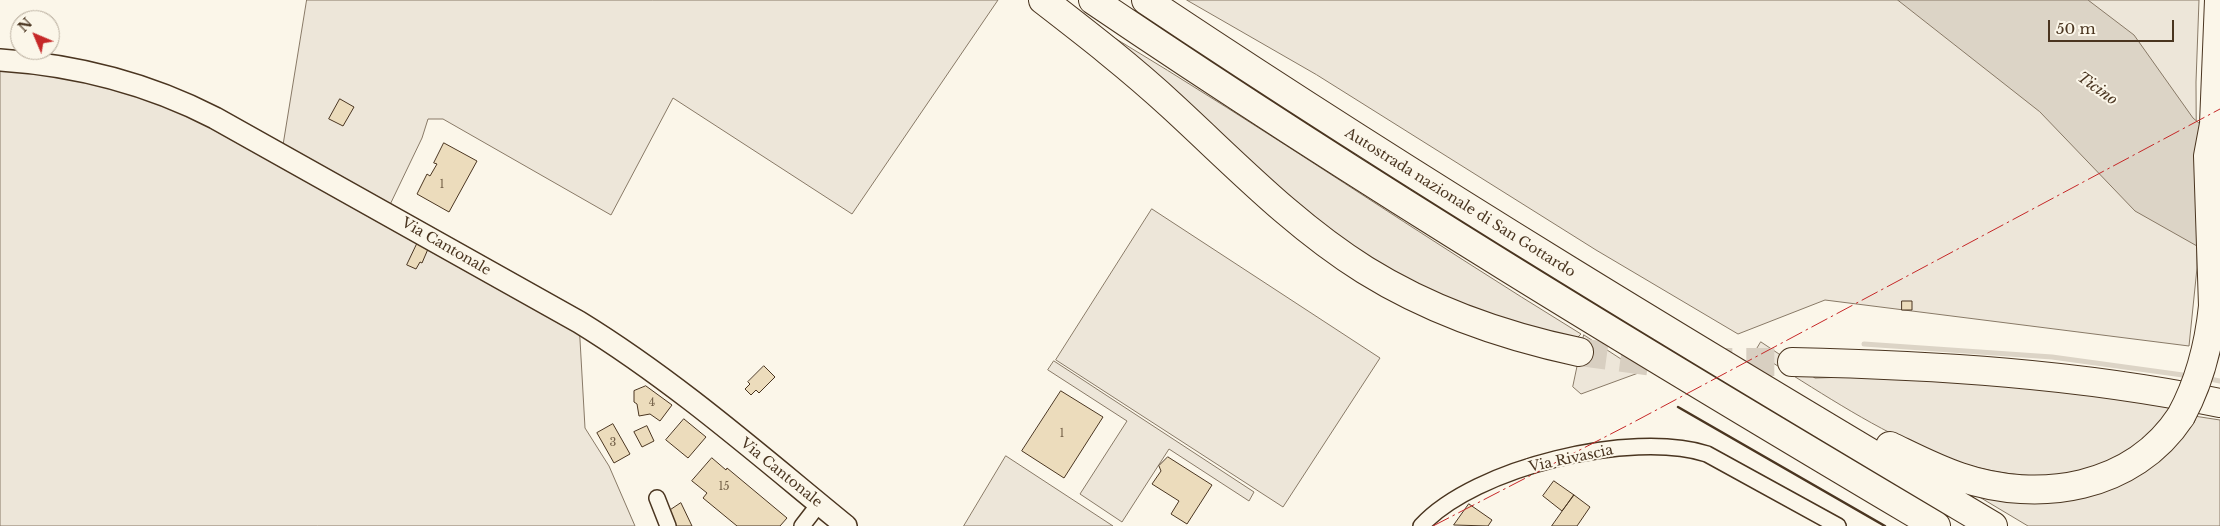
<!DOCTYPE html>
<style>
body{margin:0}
#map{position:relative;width:2220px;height:526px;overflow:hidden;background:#fbf6e9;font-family:"Libre Baskerville",serif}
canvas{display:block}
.north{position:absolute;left:10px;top:10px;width:50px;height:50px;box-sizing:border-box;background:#fbf6e9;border:1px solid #b4a999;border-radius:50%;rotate:315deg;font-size:14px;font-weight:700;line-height:20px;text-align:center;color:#4a3520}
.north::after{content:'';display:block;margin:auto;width:18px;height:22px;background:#c62828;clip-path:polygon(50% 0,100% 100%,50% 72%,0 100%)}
.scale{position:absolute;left:2048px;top:20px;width:126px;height:22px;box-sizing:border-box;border:2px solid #4a3520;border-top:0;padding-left:6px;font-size:15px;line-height:18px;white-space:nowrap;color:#4a3520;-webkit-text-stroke:4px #fbf6e9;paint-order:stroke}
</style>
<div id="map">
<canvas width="2220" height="526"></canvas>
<div class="north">N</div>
<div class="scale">50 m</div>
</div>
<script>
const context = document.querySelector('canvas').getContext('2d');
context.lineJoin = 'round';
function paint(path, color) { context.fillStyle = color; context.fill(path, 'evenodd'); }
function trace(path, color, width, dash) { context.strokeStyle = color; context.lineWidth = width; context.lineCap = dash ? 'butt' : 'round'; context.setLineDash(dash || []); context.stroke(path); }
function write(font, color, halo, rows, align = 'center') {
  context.font = font + ' "Libre Baskerville",serif'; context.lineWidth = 4; context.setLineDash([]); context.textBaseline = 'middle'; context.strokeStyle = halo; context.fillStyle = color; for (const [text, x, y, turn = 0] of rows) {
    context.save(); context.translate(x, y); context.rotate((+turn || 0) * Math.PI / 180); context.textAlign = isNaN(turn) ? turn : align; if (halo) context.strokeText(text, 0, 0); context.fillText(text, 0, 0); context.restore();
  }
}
const green = new Path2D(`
 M307 0H998L852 214 673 98 611 215 443 119H428L422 138 386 213 579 322 585 428 609 466 635 526H0V60L89 71 281 155Z
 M1187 0H2199L2196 82 2197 268 2189 346 1825 300 1738 334 1596 250 1317 75Z
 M1108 34C1268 130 1421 236 1581 334L1577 338 1479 318 1334 241Z
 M1152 209 1380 358 1283 507 1056 360Z
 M1584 335 1641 372 1581 394 1573 387Z
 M1761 342 1815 378 1887 376 2035 387 2172 405C2162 431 2137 448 2112 460 2104 463 2096 468 2088 470 1967 499 1853 411 1755 352Z
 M1054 361 1254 492 1249 501 1169 449 1122 522 1080 494 1127 421 1048 370Z
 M2194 416 2220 420V526H2028L1961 486 2064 495Z
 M1006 456 1113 526H964Z`);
paint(green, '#ede6d9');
trace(green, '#887966', 1);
const water = new Path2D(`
 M1898 0H2088L2134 35 2193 118 2220 141V259L2135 211 2040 112Z`);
paint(water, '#dcd4c6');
trace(water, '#887966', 1);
trace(new Path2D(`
 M1864 344 2052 357 2190 376
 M2205 378 2220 381`), '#dcd4c6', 5);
const building = new Path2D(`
 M340 99 354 107 343 126 329 119Z
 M444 143 477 161 449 212 417 194 427 174 430 176 437 164 434 163Z
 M417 244 428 249 422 263 420 262 416 269 407 265Z
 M1902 301H1912V310H1902Z
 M764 366 775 377 759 393 756 390 751 395 745 389 750 384 748 382Z
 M646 386 672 405 660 421 650 414 639 416 637 404 634 402V391Z
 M1061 391 1103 417 1064 478 1022 451Z
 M684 419 706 437 688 458 666 440Z
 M613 424 630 454 614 463 597 433Z
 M647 426 654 441 642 447 634 432Z
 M1168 457 1212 485 1187 524 1171 514 1179 501 1152 484 1161 471 1159 466Z
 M712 458 726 470 727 468 787 518 780 526H737L703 498 707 493 692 481Z
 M1554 481 1574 495 1562 511 1543 496Z
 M1574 495 1590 507 1577 526H1552Z
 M681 503 692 526H672L666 513Z
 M1469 504 1492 520 1488 526 1454 525Z`);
paint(building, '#ecdcbc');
trace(building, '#4a3520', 1);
trace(new Path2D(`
 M1579 352 1653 362H1792`), '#d8cfc1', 28, [28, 14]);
const minor = new Path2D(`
 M657 498 668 526
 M802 526 819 504
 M1421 526C1475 467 1632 430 1707 454L1838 526`);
const secondary = new Path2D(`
 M0 60C77 65 147 83 215 118L579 322C675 381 759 455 846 526`);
const motorway = new Path2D(`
 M1043 0C1087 34 1131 68 1172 106 1234 163 1293 225 1365 270 1431 311 1503 336 1579 352
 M1093 0C1367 186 1651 357 1936 526
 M1146 0C1423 185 1707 356 1993 526
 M2218 148 2214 124 2219 0
 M1792 362C1936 365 2079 374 2220 403
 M1890 446C1913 457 1936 469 1960 477 2039 504 2133 489 2181 416`);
trace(minor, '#4a3520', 18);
trace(secondary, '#4a3520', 24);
trace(motorway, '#4a3520', 30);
trace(minor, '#fbf6e9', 15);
trace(secondary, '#fbf6e9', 21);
trace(motorway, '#fbf6e9', 28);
const motorwayBridge = new Path2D(`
 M2181 416C2200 381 2209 345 2213 306L2208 156 2214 124`);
trace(motorwayBridge, '#4a3520', 30, []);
trace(motorwayBridge, '#fbf6e9', 28);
trace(new Path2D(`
 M1678 407 1885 526`), '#4a3520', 2.5);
trace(new Path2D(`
 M1433 526 1632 423 2220 109`), '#c62828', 1, [18, 4, 2.5, 4]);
write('11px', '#725f47', null, [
 ["1",442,185],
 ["4",652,403],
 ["1",1062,434],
 ["3",613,443],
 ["15",724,487]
]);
write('14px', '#4a3520', '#fbf6e9', [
 ["Autostrada nazionale di San Gottardo",1460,203,32],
 ["Via Cantonale",446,247,30],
 ["Via Rivascia",1571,459,-12],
 ["Via Cantonale",781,473,39]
]);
write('italic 15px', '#4a3520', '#fbf6e9', [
 ["Ticino",2097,89,36]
]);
</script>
